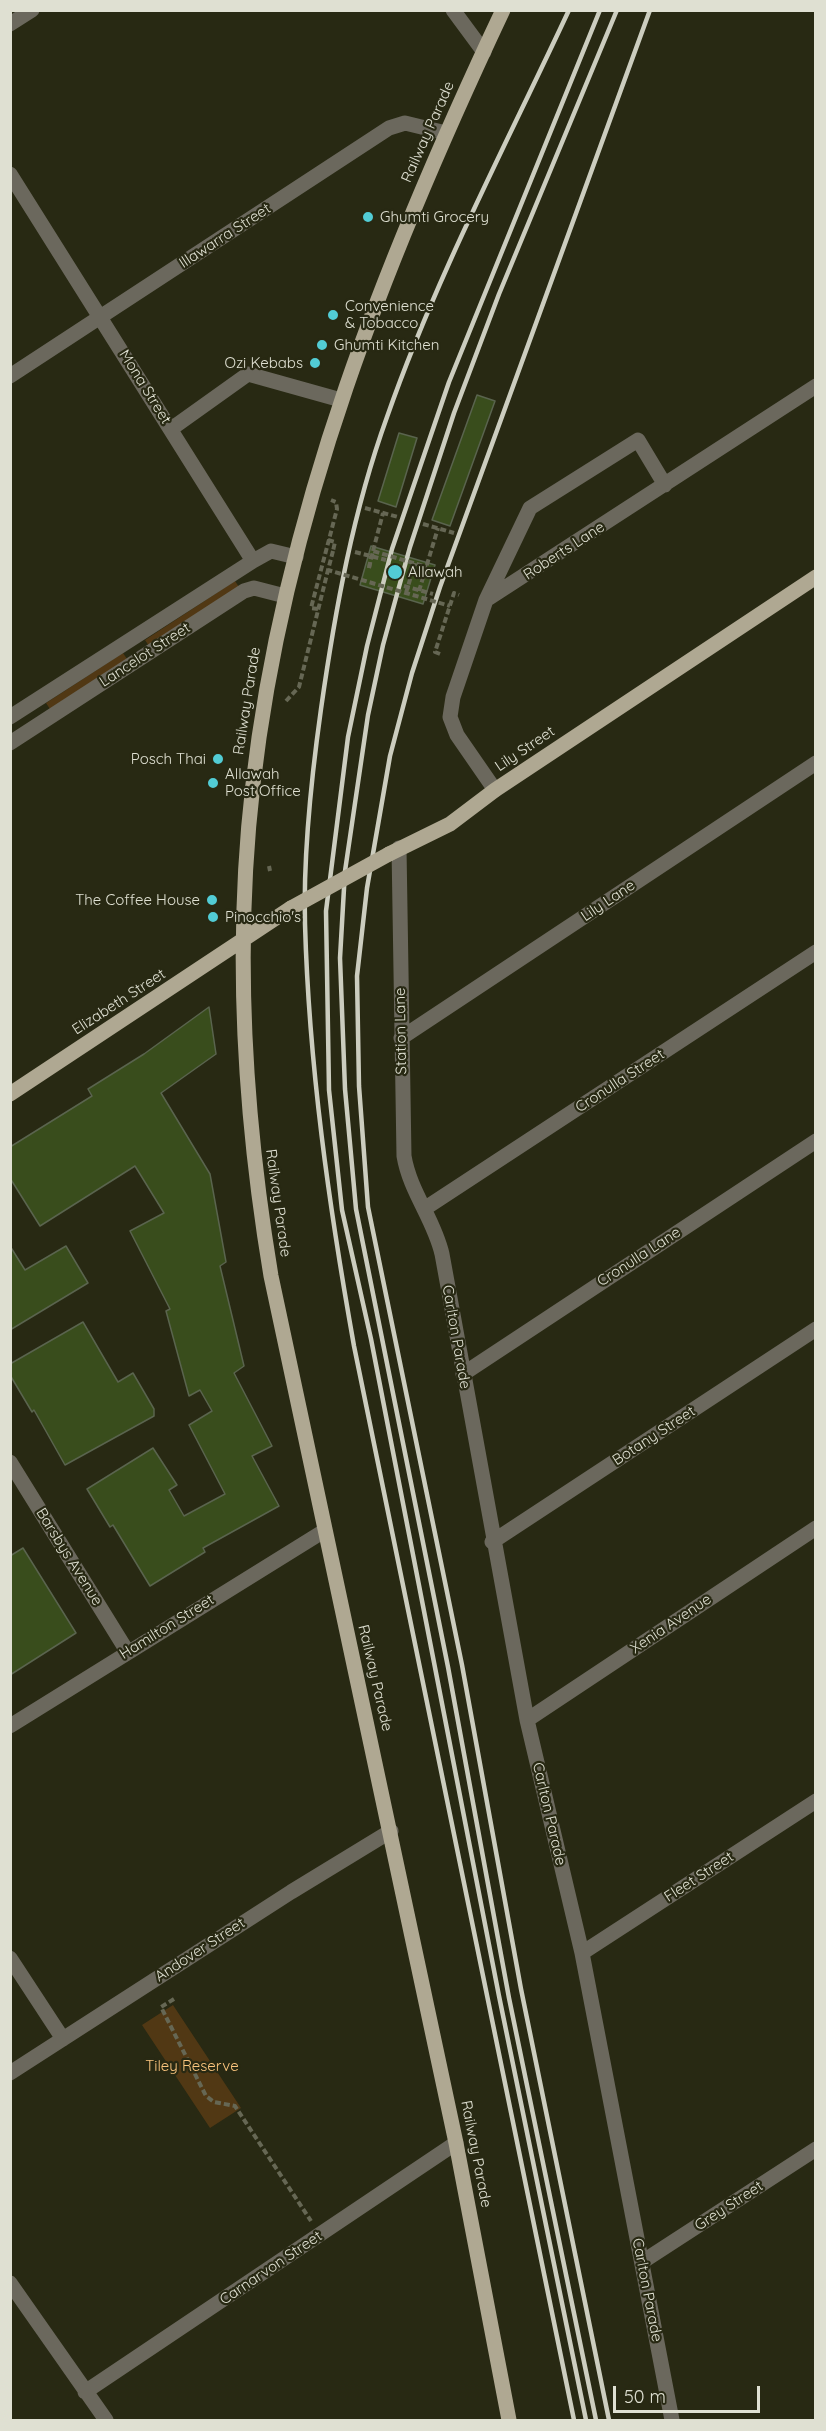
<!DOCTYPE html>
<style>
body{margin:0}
#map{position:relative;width:826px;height:2431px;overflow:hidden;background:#282913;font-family:Quicksand,sans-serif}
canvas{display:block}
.frame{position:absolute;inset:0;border:12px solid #dfe0d2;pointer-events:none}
.scale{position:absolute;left:613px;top:2386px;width:147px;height:27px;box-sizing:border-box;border:3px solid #dfe0d2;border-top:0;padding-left:8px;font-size:18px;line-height:21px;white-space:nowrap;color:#dfe0d2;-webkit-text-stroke:4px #282913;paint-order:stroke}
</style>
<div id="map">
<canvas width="826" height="2431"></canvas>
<div class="frame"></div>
<div class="scale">50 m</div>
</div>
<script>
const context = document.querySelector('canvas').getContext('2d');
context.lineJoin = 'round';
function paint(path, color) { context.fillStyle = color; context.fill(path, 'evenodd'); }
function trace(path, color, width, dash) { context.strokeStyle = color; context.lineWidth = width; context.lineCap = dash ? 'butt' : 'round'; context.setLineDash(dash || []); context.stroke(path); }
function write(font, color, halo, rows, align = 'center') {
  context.font = font + ' Quicksand,sans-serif'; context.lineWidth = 4.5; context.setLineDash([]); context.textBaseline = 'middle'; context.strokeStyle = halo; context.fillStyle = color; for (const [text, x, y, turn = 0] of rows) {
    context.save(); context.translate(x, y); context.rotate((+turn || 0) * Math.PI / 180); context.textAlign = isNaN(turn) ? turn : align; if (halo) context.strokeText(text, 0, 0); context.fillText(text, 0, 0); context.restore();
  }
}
paint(new Path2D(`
 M235 581 239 587 149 646 145 640Z
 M123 653 127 659 50 709 46 703Z
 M173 2005 241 2108 210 2128 142 2025Z`), '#513814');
const building = new Path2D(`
 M477 395 495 401 450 526 432 520Z
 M399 433 417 438 396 507 378 501Z
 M371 546 435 565 423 604 360 585Z
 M209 1007 216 1054 161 1093 210 1174 226 1262 220 1266 244 1366 234 1373 272 1446 252 1456 279 1506 203 1548 205 1552 150 1586 113 1525 110 1527 87 1489 153 1448 177 1485 169 1490 184 1516 225 1494 189 1425 212 1411 200 1390 189 1396 166 1311 170 1309 130 1231 164 1213 135 1166 40 1226 10 1178V1147L92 1096 88 1089 144 1054Z
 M10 1246 25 1270 66 1246 88 1283 10 1330Z
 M83 1322 118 1382 133 1373 154 1409V1416L65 1465 34 1410 32 1412 10 1375V1364Z
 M23 1548 76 1633 10 1675V1556Z`);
paint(building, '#394d1c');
trace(building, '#5a644e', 1.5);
trace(new Path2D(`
 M365 508 398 517
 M423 524 454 533
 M328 540 335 542 333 551
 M373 551 383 513
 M355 552 386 560
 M369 568 371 556
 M404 586 433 594
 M419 591 438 528
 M318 609 311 608 337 509 336 502 331 500
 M440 654 435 652 454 593 459 595
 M286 701 299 687 328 570
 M269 866 270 871
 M174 1999 161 2007 206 2096 214 2102 235 2106 311 2221`), '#666754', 4, [6, 3]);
trace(new Path2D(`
 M453 10 484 52
 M10 24 32 10
 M10 174 253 561 271 551 296 557
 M10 376 389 128 405 123 446 133
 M171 429 248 374 341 400
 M486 600 816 386
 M10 717 253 561
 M10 743 244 591 254 588 285 596
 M495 790 457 735 450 717 453 697 486 600 530 508 638 440 665 485
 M399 848 404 1156C410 1192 434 1219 442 1254L527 1720 582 1953 672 2420
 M401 1038 816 763
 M424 1209 816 952
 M463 1374 816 1141
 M10 1462 127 1651
 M492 1542 816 1329
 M527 1720 816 1528
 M10 1726 324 1531
 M582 1953 816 1801
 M10 1958 63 2039
 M10 2073 291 1892 391 1831
 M642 2262 816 2149
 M10 2283 106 2420
 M85 2392 456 2143`), '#6b685d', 15);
trace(new Path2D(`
 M503 10C387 256 284 512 253 784 234 947 244 1114 271 1276L456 2143 509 2420
 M389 854 450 824 495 790 816 577
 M10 1094 291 908`), '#afa892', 15);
trace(new Path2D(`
 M569 10C506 145 436 277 387 417 353 511 335 611 321 709 311 780 303 853 305 924 309 1066 329 1206 354 1346L574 2420
 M586 2420 499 1996 371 1339 342 1210 329 1090 326 911 348 737 367 646 392 549 449 382 600 10
 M596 2420 509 1998 448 1667 356 1209 345 1089 340 958 345 871 368 715 383 645 410 547 454 413 499 294 617 10
 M609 2420 521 1989 462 1665 368 1207 359 1086 357 976 367 888 390 756 412 673 440 587 650 10`), '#cccdbf', 4.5);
trace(new Path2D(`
 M333 551 328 570 450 606
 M369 568 373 551 427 567
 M406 593 415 563`), '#666754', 4, [6, 3]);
trace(new Path2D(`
 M291 908 389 854`), '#afa892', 15);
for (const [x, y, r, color] of [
 [368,217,6,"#52ccd5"],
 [333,315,6,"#52ccd5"],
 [322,345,6,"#52ccd5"],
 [315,363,6,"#52ccd5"],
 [395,572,8,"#52ccd5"],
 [218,759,6,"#52ccd5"],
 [213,783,6,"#52ccd5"],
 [212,900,6,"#52ccd5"],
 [213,917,6,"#52ccd5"]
]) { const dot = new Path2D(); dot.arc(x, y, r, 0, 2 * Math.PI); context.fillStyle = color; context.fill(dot); trace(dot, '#282913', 2); }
write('15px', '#dfe0d2', '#282913', [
 ["Railway Parade",428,132,-66],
 ["Illawarra Street",225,236,-33],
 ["Mona Street",145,387,58],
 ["Roberts Lane",564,551,-33],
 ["Lancelot Street",145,655,-33],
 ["Railway Parade",247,701,-81],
 ["Lily Street",525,749,-34],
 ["Lily Lane",608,901,-34],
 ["Elizabeth Street",119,1002,-33],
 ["Station Lane",401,1031,-91],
 ["Cronulla Street",620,1081,-33],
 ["Railway Parade",278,1203,82],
 ["Cronulla Lane",639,1257,-33],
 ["Carlton Parade",456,1337,80],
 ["Botany Street",654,1436,-33],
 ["Barsbys Avenue",69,1557,58],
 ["Xenia Avenue",671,1624,-34],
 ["Hamilton Street",167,1627,-32],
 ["Railway Parade",375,1678,77],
 ["Carlton Parade",549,1814,77],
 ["Fleet Street",699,1877,-33],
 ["Andover Street",200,1950,-33],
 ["Railway Parade",476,2154,79],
 ["Grey Street",729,2206,-33],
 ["Carnarvon Street",271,2268,-34],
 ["Carlton Parade",647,2290,79]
]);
write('15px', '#dfe0d2', '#282913', [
 ["Ghumti Grocery",380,217],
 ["Convenience",345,306],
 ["& Tobacco",345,323],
 ["Ghumti Kitchen",334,345],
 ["Ozi Kebabs",303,363,"right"],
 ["Allawah",408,572],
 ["Posch Thai",206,759,"right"],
 ["Allawah",225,774],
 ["Post Office",225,791],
 ["The Coffee House",200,900,"right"],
 ["Pinocchio's",225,917]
], 'left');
write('15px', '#fbc57e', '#282913', [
 ["Tiley Reserve",192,2066]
]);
</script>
